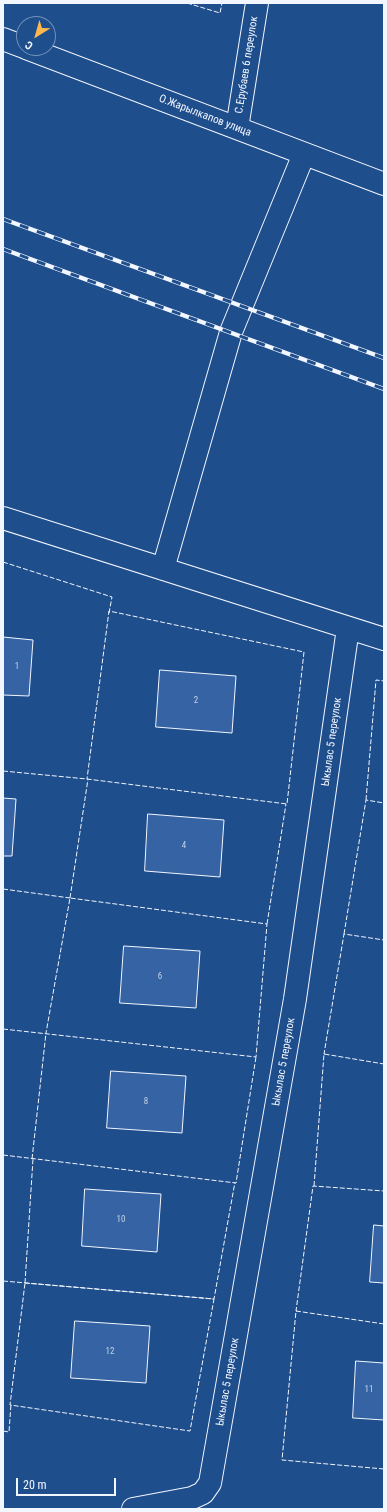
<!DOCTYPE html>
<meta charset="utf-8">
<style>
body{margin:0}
#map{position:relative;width:387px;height:1512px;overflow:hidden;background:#1f4e8c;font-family:"Roboto Condensed",sans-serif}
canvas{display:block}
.frame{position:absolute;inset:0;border:4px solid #f2f6ff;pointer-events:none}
.north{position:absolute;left:16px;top:16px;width:40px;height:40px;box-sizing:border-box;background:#1f4e8c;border:1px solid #7391ba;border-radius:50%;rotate:217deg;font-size:11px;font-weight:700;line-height:16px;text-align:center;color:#f2f6ff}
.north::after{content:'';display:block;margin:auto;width:14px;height:18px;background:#ffb74d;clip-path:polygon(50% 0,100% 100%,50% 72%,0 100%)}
.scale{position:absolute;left:16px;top:1478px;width:100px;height:18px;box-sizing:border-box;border:2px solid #f2f6ff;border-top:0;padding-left:5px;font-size:12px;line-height:14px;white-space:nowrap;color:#f2f6ff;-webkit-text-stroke:3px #1f4e8c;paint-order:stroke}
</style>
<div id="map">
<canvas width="387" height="1512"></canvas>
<div class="frame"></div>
<div class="north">С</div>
<div class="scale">20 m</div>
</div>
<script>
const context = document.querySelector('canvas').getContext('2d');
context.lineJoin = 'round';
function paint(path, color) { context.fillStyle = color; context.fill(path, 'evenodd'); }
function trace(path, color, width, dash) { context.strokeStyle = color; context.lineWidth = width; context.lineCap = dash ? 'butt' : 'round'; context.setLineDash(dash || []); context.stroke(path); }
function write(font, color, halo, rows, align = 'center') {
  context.font = font + ' "Roboto Condensed",sans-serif'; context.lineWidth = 3; context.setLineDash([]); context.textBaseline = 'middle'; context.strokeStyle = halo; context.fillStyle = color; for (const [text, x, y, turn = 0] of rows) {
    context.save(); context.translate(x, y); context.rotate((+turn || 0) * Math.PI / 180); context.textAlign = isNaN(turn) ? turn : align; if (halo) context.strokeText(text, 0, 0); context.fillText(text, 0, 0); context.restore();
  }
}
const building = new Path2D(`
 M3 637 33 640 29 696 3 695Z
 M160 670 236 676 232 733 156 727Z
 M3 798 16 799 12 856H3Z
 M148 814 224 820 220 877 145 871Z
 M124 946 200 951 196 1008 120 1003Z
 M111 1071 186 1076 182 1133 107 1128Z
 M85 1189 161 1194 157 1252 82 1246Z
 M374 1225 384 1226V1283L370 1282Z
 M75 1321 150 1326 146 1383 71 1378Z
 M356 1361 384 1363V1420L353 1418Z`);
paint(building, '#3563a3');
trace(building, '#f2f6ff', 1);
const street = new Path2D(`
 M3 39 24 47
 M26 48 384 184
 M237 128 257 3
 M3 518 384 639
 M163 569 231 332 304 154
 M133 1509 192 1498 203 1493 210 1483 295 999 348 628`);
trace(street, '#f2f6ff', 24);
trace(street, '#1f4e8c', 22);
const rail = new Path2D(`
 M3 219 384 358
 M3 249 384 389`);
trace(rail, '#f2f6ff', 4.5);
trace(rail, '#1f4e8c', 3, [9]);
trace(new Path2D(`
 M187 3 220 13 222 3
 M3 562 112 597 109 613
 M3 771 87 779 287 804 304 652 109 611 87 779
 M366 800 376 680 384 681
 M3 889 70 898
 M70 898 88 779
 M267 924 286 804
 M344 934 366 800 384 803
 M3 1029 256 1057 267 924 70 898 46 1033
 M325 1054H324L344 934 384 940
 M3 1155 236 1183 256 1057H255
 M32 1159 46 1033
 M314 1186 324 1054 384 1064
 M3 1281 214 1299 235 1182
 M25 1283 33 1159
 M25 1283 214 1299 190 1431 10 1405Z
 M297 1311H296L313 1186 384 1191
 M384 1324 296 1311 282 1460 384 1469
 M3 1431 9 1432 11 1404`), '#f2f6ff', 1, [5, 2]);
write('9px', '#c3d1e8', null, [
 ["1",17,667],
 ["2",196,701],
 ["4",184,846],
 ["6",160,977],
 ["8",146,1102],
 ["10",121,1220],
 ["12",110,1352],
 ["11",369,1390]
]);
write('11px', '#f2f6ff', '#1f4e8c', [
 ["С.Ерубаев 6 переулок",247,65,-81],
 ["О.Жарылкапов улица",205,116,21],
 ["Ыкылас 5 переулок",332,742,-82],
 ["Ыкылас 5 переулок",284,1062,-80],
 ["Ыкылас 5 переулок",228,1382,-80]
]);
</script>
